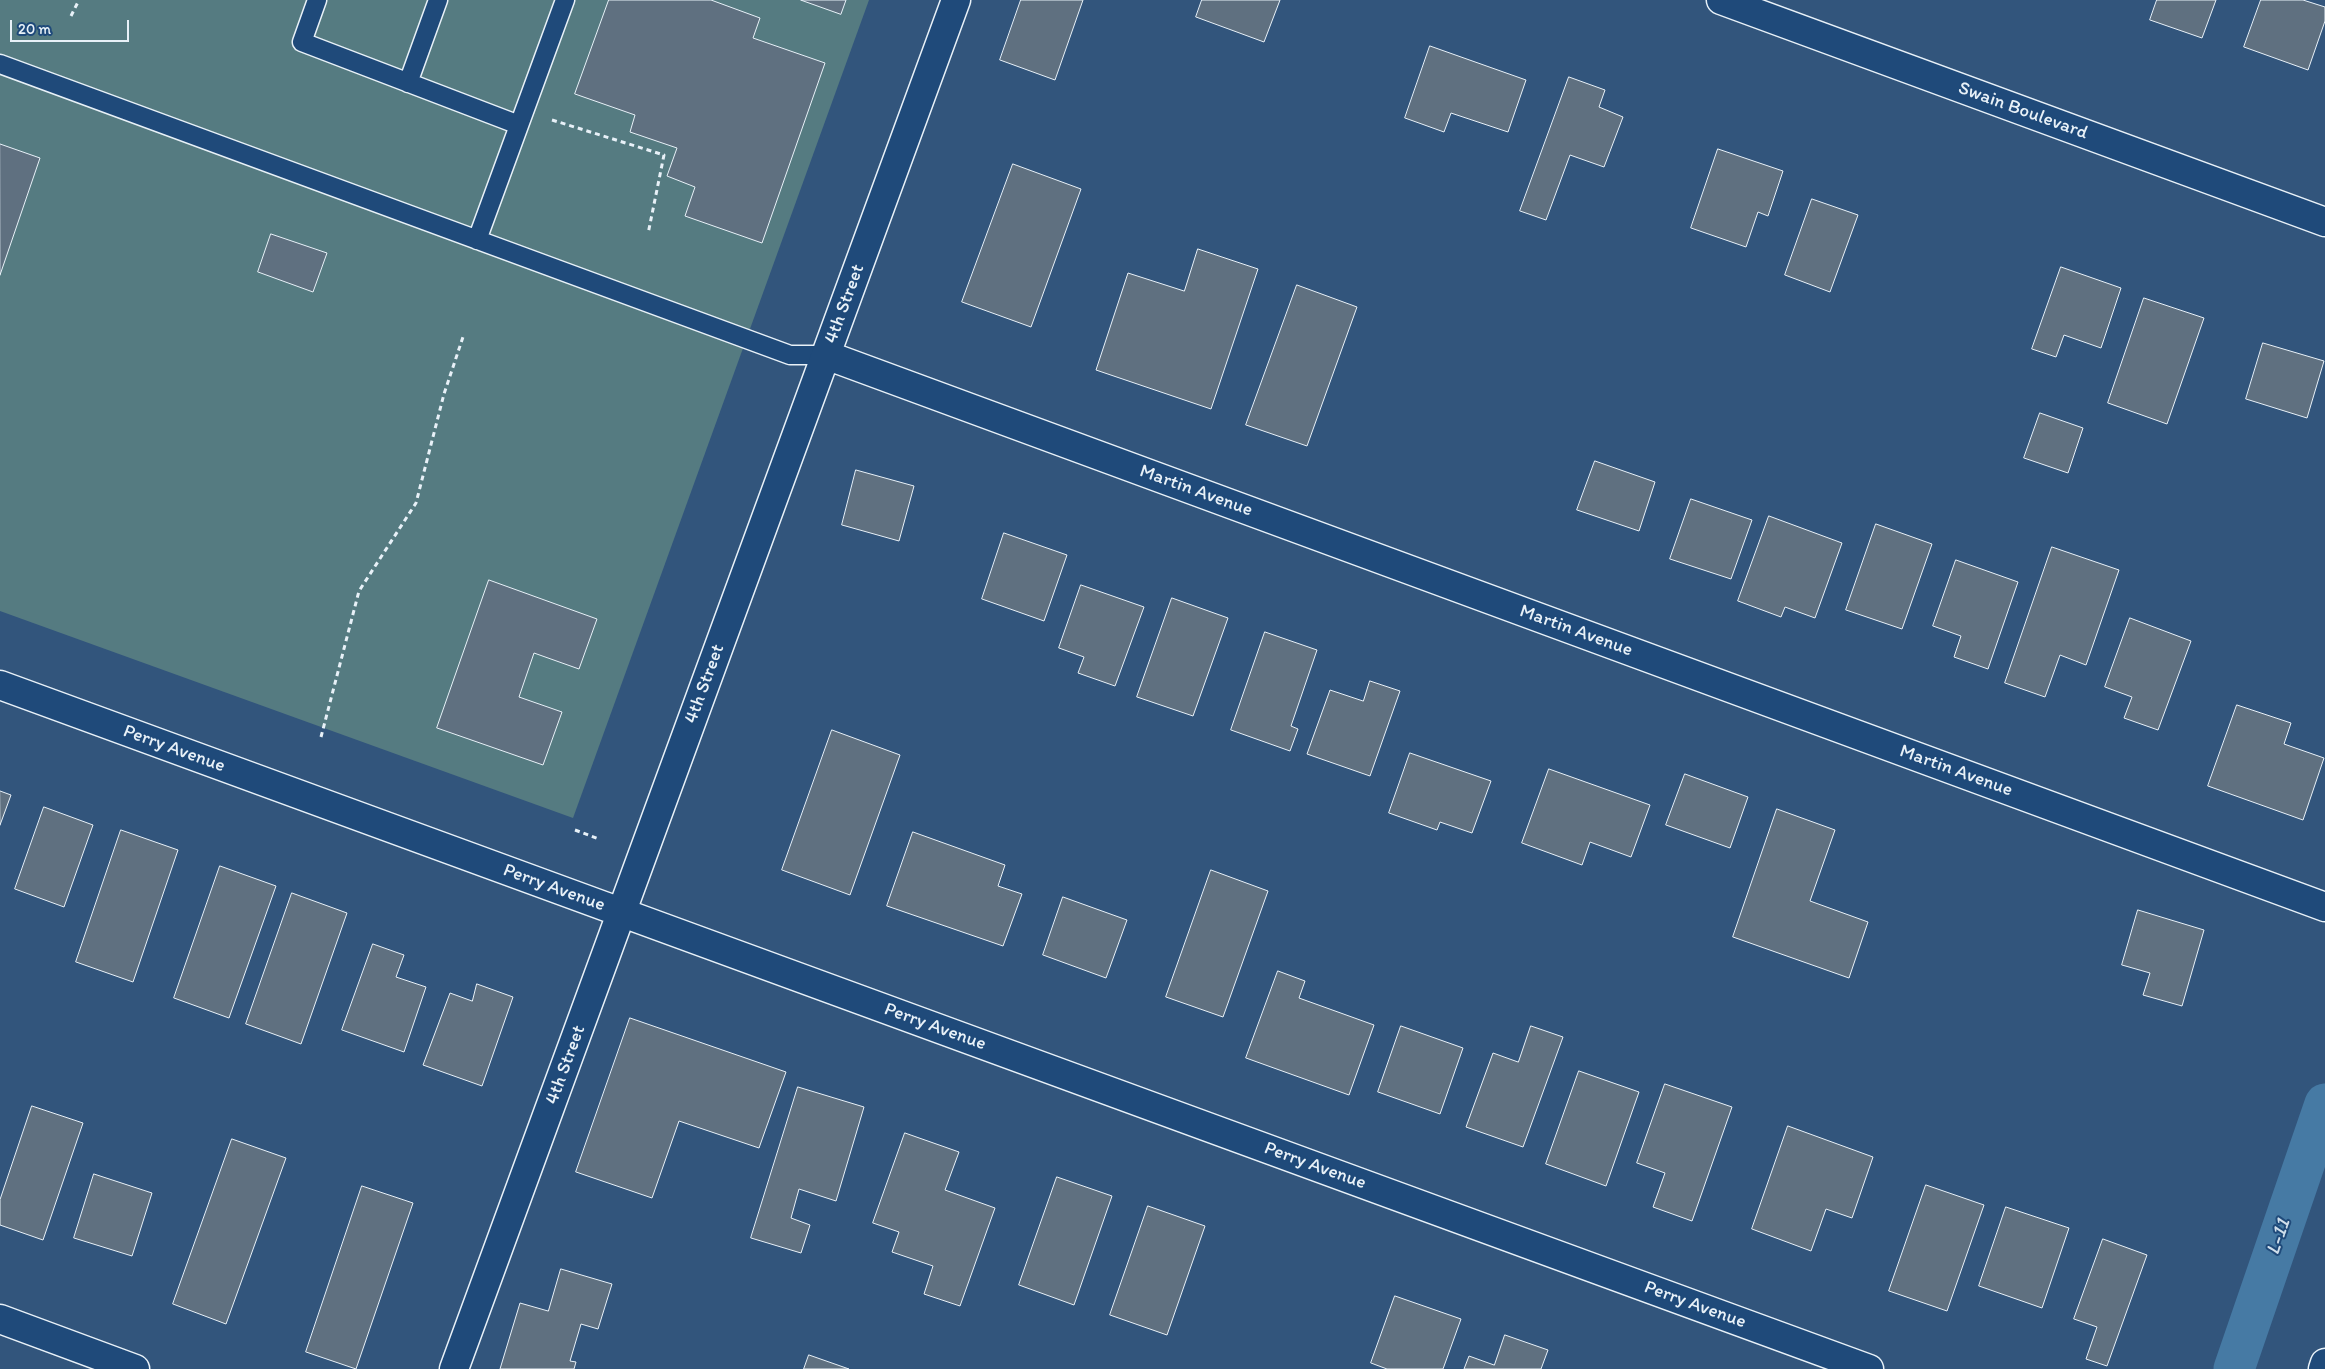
<!DOCTYPE html>
<style>
body{margin:0}
#map{position:relative;width:2325px;height:1369px;overflow:hidden;background:#32557c;font-family:Itim,sans-serif}
canvas{display:block}
.scale{position:absolute;left:10px;top:20px;width:119px;height:22px;box-sizing:border-box;border:2px solid #e8f1f8;border-top:0;padding-left:6px;font-size:15px;line-height:18px;white-space:nowrap;color:#e8f1f8;-webkit-text-stroke:4px #1f4a7a;paint-order:stroke}
</style>
<div id="map">
<canvas width="2325" height="1369"></canvas>
<div class="scale">20 m</div>
</div>
<script>
const context = document.querySelector('canvas').getContext('2d');
context.lineJoin = 'round';
function paint(path, color) { context.fillStyle = color; context.fill(path, 'evenodd'); }
function trace(path, color, width, dash) { context.strokeStyle = color; context.lineWidth = width; context.lineCap = dash ? 'butt' : 'round'; context.setLineDash(dash || []); context.stroke(path); }
function write(font, color, halo, rows, align = 'center') {
  context.font = font + ' Itim,sans-serif'; context.lineWidth = 4; context.setLineDash([]); context.textBaseline = 'middle'; context.strokeStyle = halo; context.fillStyle = color; for (const [text, x, y, turn = 0] of rows) {
    context.save(); context.translate(x, y); context.rotate((+turn || 0) * Math.PI / 180); context.textAlign = isNaN(turn) ? turn : align; if (halo) context.strokeText(text, 0, 0); context.fillText(text, 0, 0); context.restore();
  }
}
paint(new Path2D(`
 M0 0H869L573 818 0 611Z`), '#557b81');
trace(new Path2D(`
 M2234 1369 2325 1104`), '#467aa4', 41);
const building = new Path2D(`
 M609 0H711L760 18 753 38 825 63 762 243 685 216 695 187 667 176 677 148 630 132 635 115 575 94Z
 M801 0H846L841 14Z
 M1021 0H1083L1055 80 1000 60Z
 M1202 0H1280L1264 42 1196 17Z
 M2157 0H2216L2202 38 2150 20Z
 M2261 0H2303L2325 7V21L2308 70 2244 47Z
 M1430 46 1526 80 1508 132 1451 113 1444 132 1405 118Z
 M1569 77 1605 90 1599 107 1623 117 1604 167 1570 155 1546 220 1520 211Z
 M0 144 40 158 0 275Z
 M1718 149 1783 171 1768 216 1758 212 1746 247 1691 228Z
 M1013 164 1081 189 1031 327 962 302Z
 M1812 199 1858 215 1830 292 1785 275Z
 M271 234 327 253 313 292 258 272Z
 M1198 249 1258 269 1211 409 1096 370 1128 273 1184 291Z
 M2061 267 2121 288 2101 348 2064 335 2056 357 2032 349Z
 M1297 285 1357 307 1307 446 1246 425Z
 M2144 298 2204 318 2167 424 2108 403Z
 M2263 343 2324 361 2307 418 2246 399Z
 M2040 413 2083 428 2068 473 2024 458Z
 M1595 461 1655 482 1639 531 1577 510Z
 M856 470 914 486 899 541 842 525Z
 M1691 499 1752 520 1731 579 1670 559Z
 M1769 516 1842 543 1815 618 1785 607 1781 617 1738 601Z
 M1876 524 1932 544 1902 629 1846 610Z
 M1004 533 1067 555 1044 621 982 599Z
 M2052 547 2119 570 2086 665 2060 655 2045 697 2005 683Z
 M1956 560 2018 582 1988 669 1954 657 1961 636 1933 626Z
 M489 580 597 619 579 669 534 653 519 697 562 712 543 765 437 728Z
 M1081 585 1144 607 1115 686 1078 673 1084 657 1059 648Z
 M1172 598 1228 618 1193 716 1137 697Z
 M2130 618 2191 641 2158 730 2124 718 2132 697 2105 687Z
 M1265 632 1317 650 1291 726 1298 729 1290 751 1231 730Z
 M1370 681 1400 691 1370 776 1307 754 1330 690 1363 701Z
 M2237 705 2291 723 2284 744 2324 758 2303 820 2208 786Z
 M832 730 900 755 850 895 782 870Z
 M1410 753 1491 781 1472 833 1440 822 1437 830 1389 813Z
 M1549 769 1650 805 1631 857 1590 842 1582 865 1522 843Z
 M1685 774 1748 797 1730 848 1666 825Z
 M0 791 11 795 0 825Z
 M44 807 93 825 64 907 15 889Z
 M1777 809 1835 830 1810 901 1868 922 1849 978 1733 937Z
 M121 830 178 850 133 982 76 962Z
 M913 832 1005 865 998 886 1022 894 1003 946 887 906Z
 M220 866 276 886 229 1018 174 998Z
 M1211 870 1268 891 1223 1017 1166 997Z
 M292 893 347 913 301 1044 246 1024Z
 M1063 897 1127 920 1106 978 1043 955Z
 M2138 910 2204 930 2182 1006 2143 995 2150 973 2122 965Z
 M373 944 404 955 396 977 426 987 404 1052 342 1030Z
 M1278 971 1305 981 1299 998 1374 1025 1349 1095 1246 1058Z
 M477 984 513 997 482 1086 423 1065 450 993 472 1001Z
 M630 1018 786 1072 759 1148 679 1121 652 1198 576 1172Z
 M1401 1026 1463 1048 1440 1114 1378 1092Z
 M1531 1026 1563 1037 1523 1147 1466 1127 1493 1053 1518 1062Z
 M1579 1071 1639 1092 1606 1186 1546 1164Z
 M1665 1084 1732 1107 1692 1221 1653 1207 1665 1173 1637 1163Z
 M798 1087 864 1107 836 1201 799 1189 791 1218 810 1225 801 1253 751 1238Z
 M32 1106 83 1123 43 1240 0 1225V1200Z
 M1788 1126 1873 1157 1852 1218 1826 1209 1811 1251 1752 1229Z
 M905 1133 959 1152 945 1190 995 1208 960 1306 924 1294 933 1266 892 1252 899 1232 873 1223Z
 M232 1139 286 1158 226 1324 173 1304Z
 M94 1174 152 1193 132 1256 74 1238Z
 M1057 1177 1112 1196 1074 1305 1019 1285Z
 M1926 1185 1984 1205 1947 1311 1889 1291Z
 M362 1186 413 1203 356 1369 306 1352Z
 M1148 1206 1205 1226 1167 1335 1110 1315Z
 M2006 1207 2069 1228 2042 1308 1979 1286Z
 M2103 1239 2147 1255 2107 1366 2086 1359 2097 1327 2074 1319Z
 M561 1269 612 1284 598 1329 581 1324 570 1361 576 1362 574 1369H500L520 1303 548 1311Z
 M1395 1296 1461 1319 1443 1369H1387L1371 1363Z
 M1505 1335 1548 1350 1541 1369H1464L1469 1356 1494 1365Z
 M809 1355 849 1369H804Z`);
paint(building, '#5f7080');
trace(building, '#e8f1f8', 1);
const lane = new Path2D(`
 M317 0 302 42 519 125
 M0 64 790 355H826
 M408 83 438 0
 M477 240 565 0`);
const street = new Path2D(`
 M1721 0 2325 222
 M826 355 2325 907
 M0 685 1869 1369
 M0 1319 135 1369
 M454 1369 956 0
 M2323 1369 2325 1363`);
trace(lane, '#e8f1f8', 21);
trace(street, '#e8f1f8', 31);
trace(new Path2D(`
 M71 16 79 0
 M552 120 664 155 648 234
 M321 737 359 591 416 503 444 394 463 337
 M575 830 599 839`), '#e8f1f8', 3, [5, 4]);
trace(lane, '#1f4a7a', 18);
trace(street, '#1f4a7a', 28);
write('19px', '#e8f1f8', '#1f4a7a', [
 ["Swain Boulevard",2023,111,20],
 ["4th Street",845,304,-70],
 ["Martin Avenue",1196,491,20],
 ["Martin Avenue",1576,631,20],
 ["4th Street",705,684,-70],
 ["Perry Avenue",174,749,20],
 ["Martin Avenue",1956,771,20],
 ["Perry Avenue",554,888,20],
 ["Perry Avenue",935,1027,20],
 ["4th Street",566,1065,-70],
 ["Perry Avenue",1315,1166,20],
 ["Perry Avenue",1695,1305,20]
]);
write('italic 20px', '#d0dfeb', '#1f4a7a', [
 ["L-11",2279,1237,-71]
]);
</script>
